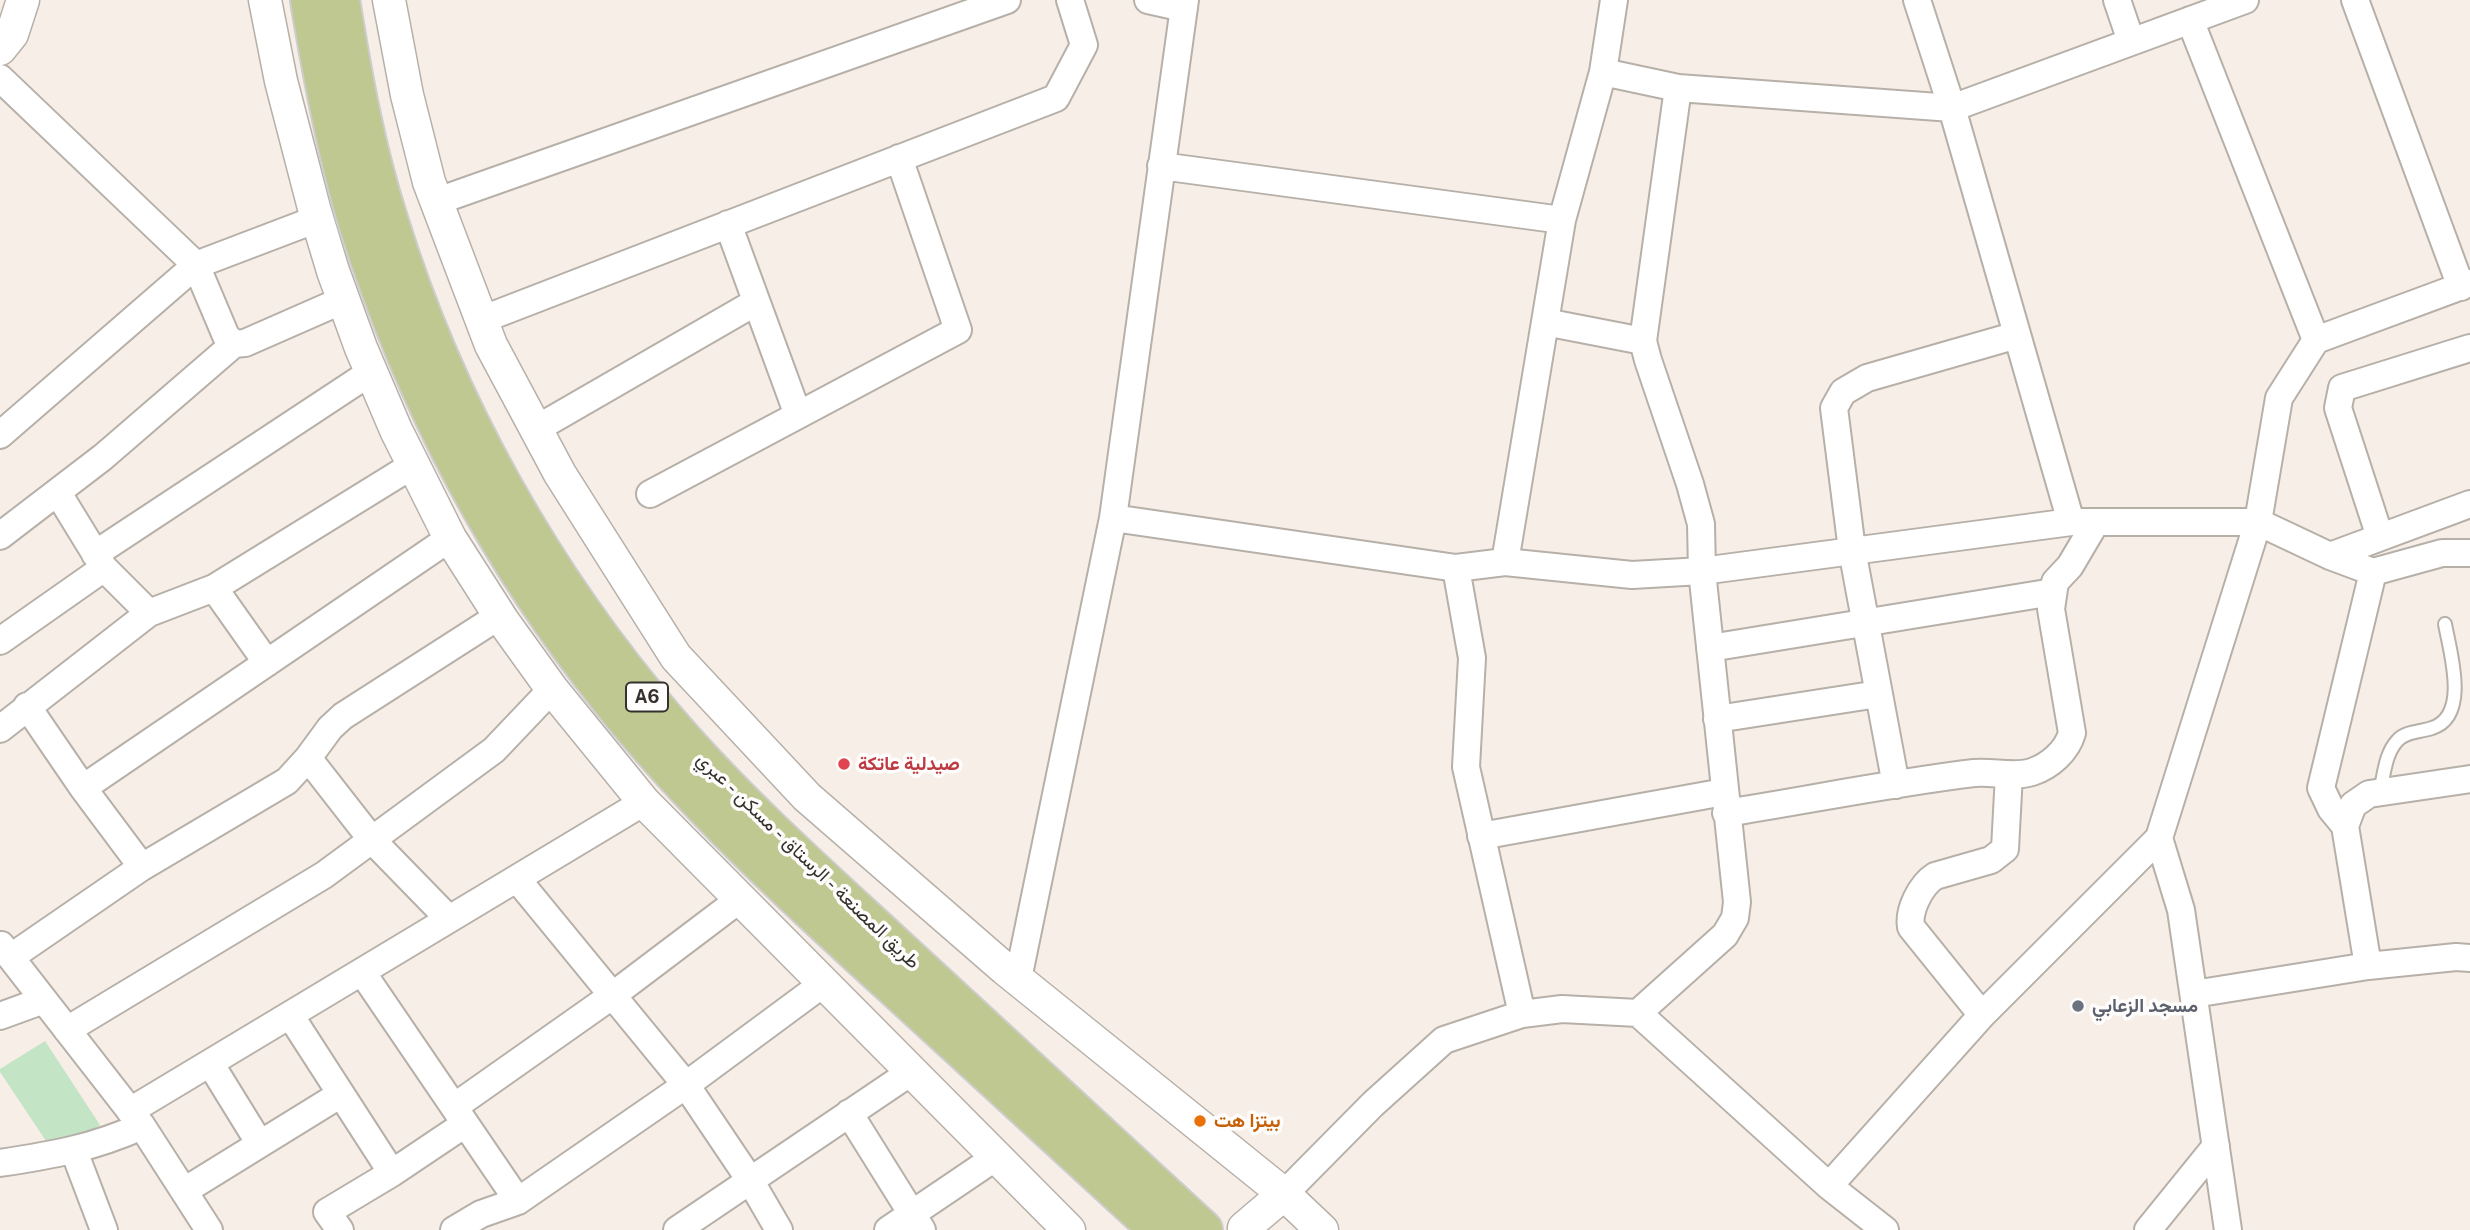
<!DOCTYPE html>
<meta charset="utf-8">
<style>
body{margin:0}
canvas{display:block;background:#f6eee7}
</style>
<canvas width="2470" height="1230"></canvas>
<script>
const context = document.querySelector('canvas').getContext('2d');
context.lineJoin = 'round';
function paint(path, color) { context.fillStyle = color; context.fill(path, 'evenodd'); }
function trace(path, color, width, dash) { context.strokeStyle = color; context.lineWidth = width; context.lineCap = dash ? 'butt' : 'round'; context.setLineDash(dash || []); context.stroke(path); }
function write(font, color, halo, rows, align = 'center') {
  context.font = font + ' "Public Sans",Vazirmatn,sans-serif'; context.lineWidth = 7; context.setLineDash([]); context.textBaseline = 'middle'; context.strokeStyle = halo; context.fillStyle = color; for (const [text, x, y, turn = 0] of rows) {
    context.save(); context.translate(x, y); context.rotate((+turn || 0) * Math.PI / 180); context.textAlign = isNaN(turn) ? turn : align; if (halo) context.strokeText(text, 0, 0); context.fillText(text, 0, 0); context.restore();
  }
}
paint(new Path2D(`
 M45 1041 100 1125 56 1156 0 1072V1069Z`), '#c3e4c5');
const service = new Path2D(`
 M2380 792C2384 775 2385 754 2397 741 2405 731 2421 732 2432 728 2470 716 2450 652 2445 624`);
const minor = new Path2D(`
 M1148 0 1184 8
 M1917 0 1952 108 2071 522
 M2117 0 2131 41
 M2355 0 2461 287
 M2190 20 2316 340
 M1603 72 1678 88 1952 108 2245 0
 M0 78 196 265 226 336 234 344 245 343 343 300
 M1161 166 1562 220
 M435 202 1007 0
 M728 224 798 415
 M2470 283 2316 340 2279 398 2258 522 2330 556 2373 572 2442 553H2470
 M481 320 1056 98 1084 45 1070 0
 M1545 322 1643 341
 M536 429 756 302
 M0 435 196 265 317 219
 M58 493 104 568 149 613 214 588 413 465
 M650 494 958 330 899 158
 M1113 518 1456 568 1505 562 1632 575 1702 571 1701 524 1690 484 1648 360 1643 341 1678 88
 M0 536 103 457 234 344
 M2380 537 2338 408 2342 388 2470 348
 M95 554 371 372
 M2330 556 2470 504
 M1505 562 1562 220 1603 72 1614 0
 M1456 568 1472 658 1466 767 1522 1014
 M214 588 267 663
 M0 641 104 568
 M1710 648 2053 592
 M27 706 83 788 142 867
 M1717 719 1878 694
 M0 729 149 613
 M308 758 372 840 449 919
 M1896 785 1852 550 1834 408 1843 392 1867 378 2017 335
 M83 788 450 538
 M1726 813C1808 800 1891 783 1974 773 1993 771 2013 778 2032 772 2050 766 2067 751 2072 733L2051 609 2055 582 2070 566 2096 522
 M2345 826 2331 809 2321 788 2373 572
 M1481 836 1724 792
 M2159 838 2181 910 2228 1230
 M517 879 686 1085 750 1180 779 1230
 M1 945 142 1126 209 1230
 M11 957 142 867 287 781 308 758 330 728 343 716 499 616
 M2368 966 2345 826 2353 805 2369 794 2470 779
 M362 972 518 1201
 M1018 979 1113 518 1185 0
 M2194 994 2368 966 2456 957 2470 958
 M290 1015 392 1173
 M1982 1015 1911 927C1908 910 1921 885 1935 876L1991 860 2005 849 2009 774
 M0 1016 44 1000
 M67 1030 324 875 494 750 552 689
 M454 1107 613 995 740 899
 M130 1111 644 802
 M849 1113 922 1230
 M260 1144 341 1094
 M74 1151 104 1230
 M0 1163C53 1155 93 1148 142 1126
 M1829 1186 1885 1230
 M184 1191 260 1144 210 1063
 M1284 1194 1373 1104 1444 1040 1522 1014 1562 1009 1638 1013 1829 1186 1982 1015 2159 838 2258 522H2071L1702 571 1737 902 1735 918 1725 935 1638 1013
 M340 1230 327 1212 392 1173 465 1124
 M454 1230 481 1214 518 1201 686 1085 824 983
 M677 1230 911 1072
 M888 1230 996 1157
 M2148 1230 2216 1146`);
const tertiary = new Path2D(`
 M265 0 281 81 314 208 333 271 361 348 396 430 450 538 503 621 552 689 644 802 1069 1230
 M389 0 407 95 429 182 491 345 560 474 676 657 807 797 1005 969 1284 1194 1322 1230
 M0 49 12 34 23 0
 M1244 1228 1284 1194`);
const trunk = new Path2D(`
 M310 0C322 73 337 155 359 226 414 398 498 559 611 700 694 804 793 895 892 985 981 1067 1070 1148 1159 1230
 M340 0C352 74 365 148 388 219 445 404 543 578 669 724 738 804 817 874 895 946 998 1041 1100 1135 1203 1230`);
trace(service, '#b7b0a9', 16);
trace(minor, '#b7b0a9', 30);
trace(tertiary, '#b7b0a9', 35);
trace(trunk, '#cecdcd', 42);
trace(service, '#fff', 12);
trace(minor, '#fff', 26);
trace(tertiary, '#fff', 32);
trace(trunk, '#bec890', 38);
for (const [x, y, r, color] of [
 [844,764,7,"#e0444e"],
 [2078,1006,7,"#6b7280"],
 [1200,1121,7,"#e8710a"]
]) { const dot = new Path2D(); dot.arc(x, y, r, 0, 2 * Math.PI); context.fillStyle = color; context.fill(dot); trace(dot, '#fefdfb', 2.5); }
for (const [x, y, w] of [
 [647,697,42]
]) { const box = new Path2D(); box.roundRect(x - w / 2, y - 14.5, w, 29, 5); context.fillStyle = '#fefdfb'; context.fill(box); trace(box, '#33302d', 2); }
write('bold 18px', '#33302d', null, [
 ["A6",647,697]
]);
write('bold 19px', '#be3a42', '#fefdfb', [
 ["صيدلية عاتكة",858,764]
], 'left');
write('19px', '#33302d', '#fefdfb', [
 ["طريق المصنعة - الرستاق - مسكن - عبري",808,861,44]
]);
write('bold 19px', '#5b616d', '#fefdfb', [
 ["مسجد الزعابي",2092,1006]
], 'left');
write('bold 19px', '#c56008', '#fefdfb', [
 ["بيتزا هت",1214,1121]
], 'left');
</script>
